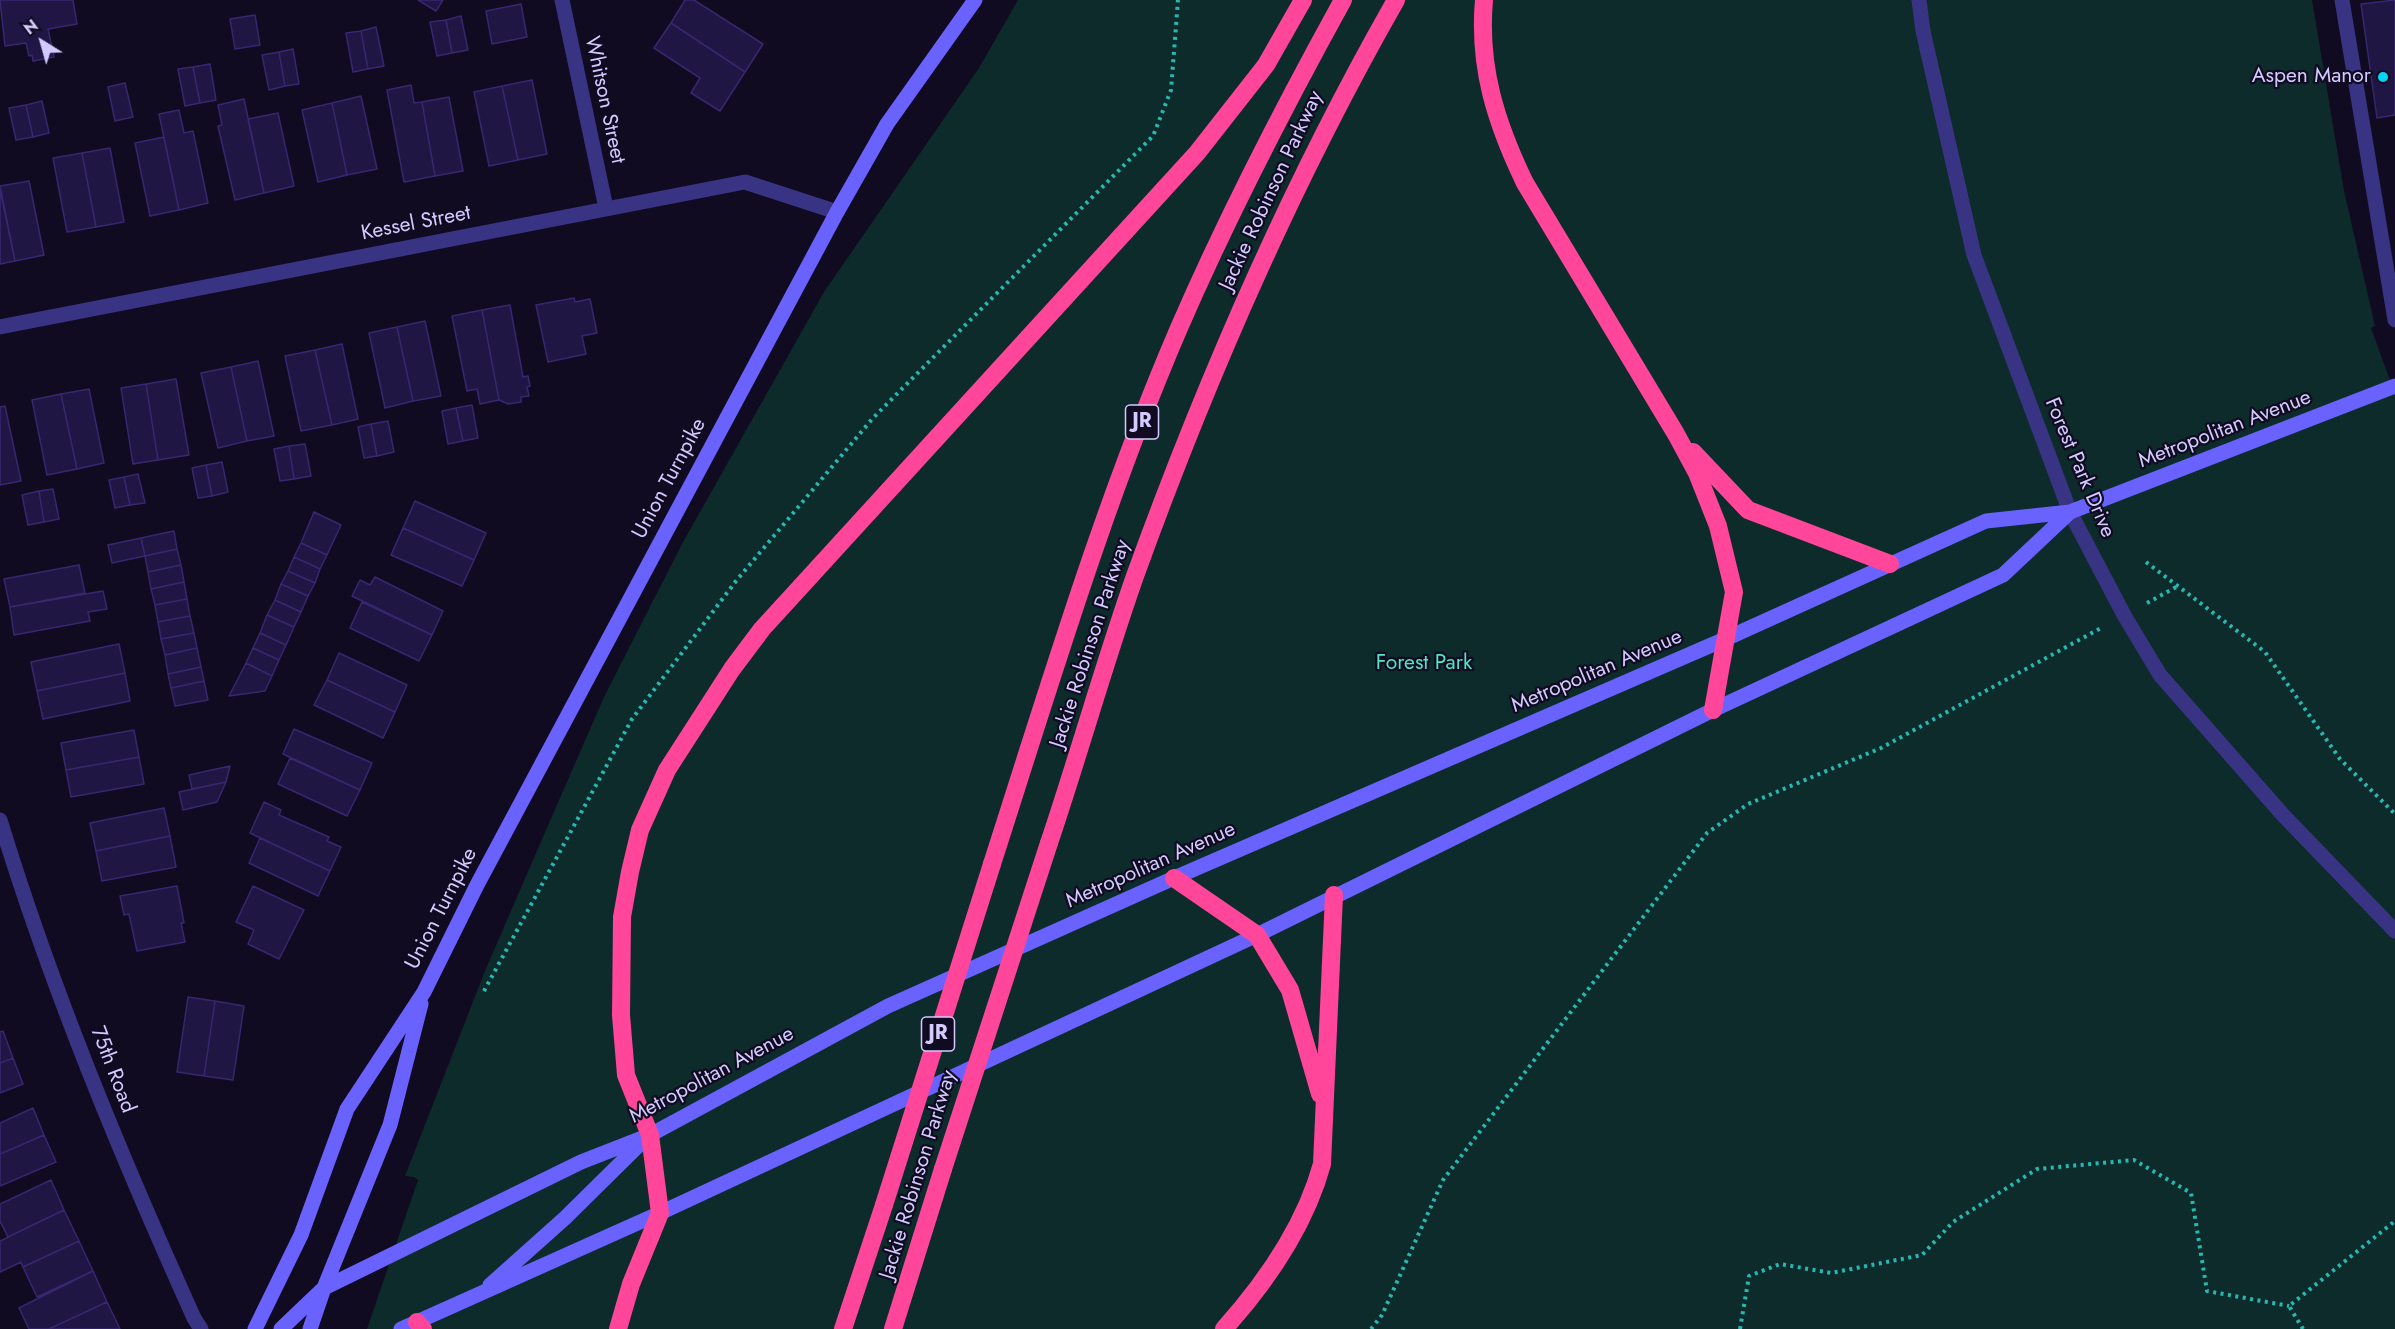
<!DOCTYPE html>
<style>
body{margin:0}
#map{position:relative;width:2395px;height:1329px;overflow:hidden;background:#100b21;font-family:Jost,sans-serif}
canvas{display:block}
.north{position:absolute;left:12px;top:12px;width:60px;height:60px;-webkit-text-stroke:4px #100b21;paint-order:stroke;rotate:323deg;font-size:16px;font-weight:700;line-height:24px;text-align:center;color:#d3cbff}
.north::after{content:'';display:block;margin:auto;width:21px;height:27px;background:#d3cbff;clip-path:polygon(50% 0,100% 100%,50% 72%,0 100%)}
</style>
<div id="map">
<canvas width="2395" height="1329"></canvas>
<div class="north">N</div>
</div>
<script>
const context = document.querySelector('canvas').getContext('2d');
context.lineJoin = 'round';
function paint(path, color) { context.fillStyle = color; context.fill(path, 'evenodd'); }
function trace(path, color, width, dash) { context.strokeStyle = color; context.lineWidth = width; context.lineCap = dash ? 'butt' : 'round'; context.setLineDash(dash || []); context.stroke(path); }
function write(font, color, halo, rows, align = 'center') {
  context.font = font + ' Jost,sans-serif'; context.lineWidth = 4.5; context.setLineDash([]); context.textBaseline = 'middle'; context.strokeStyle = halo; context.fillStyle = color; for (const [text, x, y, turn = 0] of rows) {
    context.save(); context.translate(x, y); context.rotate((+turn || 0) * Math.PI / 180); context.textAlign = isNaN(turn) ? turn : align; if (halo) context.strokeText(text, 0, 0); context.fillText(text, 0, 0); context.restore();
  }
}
paint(new Path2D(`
 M1018 0H2312L2344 191 2375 326 2371 328 2395 394V1329H367L418 1180 414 1177 405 1176 485 971 543 837 604 697 682 544 824 292 979 68Z`), '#0e2b2b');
const building = new Path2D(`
 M0 0H73L77 24 48 29 54 57 33 61 32 55 29 56 26 43 5 46Z
 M418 0H443L436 11Z
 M685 0H694L763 44 745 72 671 23Z
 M2395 0V115L2377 118 2361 4Z
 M521 4 527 37 492 44 486 11Z
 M255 15 260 45 235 49 230 19Z
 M461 16 468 50 452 53 446 20Z
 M446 20 452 53 437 56 430 22Z
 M671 23 745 72 720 111 691 93 700 78 654 48Z
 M376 27 384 66 368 69 361 31Z
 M361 31 368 69 353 72 346 33Z
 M293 49 299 84 285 86 279 52Z
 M279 52 285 86 269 90 262 55Z
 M210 64 216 100 200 103 193 67Z
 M193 67 200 103 185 106 178 69Z
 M532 80 547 154 518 160 502 86Z
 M125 83 133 117 115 121 108 87Z
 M411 85 414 103 422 102 435 176 404 182 387 90Z
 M502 86 518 160 489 166 474 92Z
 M361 96 377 169 347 175 332 103Z
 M449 97 463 171 435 176 422 102Z
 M244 99 264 193 235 200 218 126 222 125 218 105Z
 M42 101 49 133 33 137 26 105Z
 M332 103 347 175 318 182 302 110Z
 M26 105 33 137 16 140 9 108Z
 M179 110 184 133 193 131 208 203 179 210 159 114Z
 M278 113 294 186 264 193 248 119Z
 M164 137 179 210 150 216 135 143Z
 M110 148 124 222 96 227 82 153Z
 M82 153 96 227 67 232 53 158Z
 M29 181 44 255 15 261 0 186Z
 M0 189 15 261 0 264Z
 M574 298 575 302 590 299 597 333 582 336 586 354 548 362 536 305Z
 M510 305 523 377 528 376 530 386 527 387 529 396 521 397V402L508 404 499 400 482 310Z
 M482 310 499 400 480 404 477 389 467 391 452 316Z
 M425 321 441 396 413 401 397 327Z
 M397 327 413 401 385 408 369 333Z
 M342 344 358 419 332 425 315 350Z
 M315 350 332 425 301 431 285 356Z
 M258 361 274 436 247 441 231 367Z
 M231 367 247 441 218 448 201 373Z
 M176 379 189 455 158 460 146 384Z
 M146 384 158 460 133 464 121 388Z
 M89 389 104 463 77 469 61 394Z
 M61 394 77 469 47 475 32 400Z
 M472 405 478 438 463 441 456 408Z
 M5 406 21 481 0 485V407Z
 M456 408 463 441 448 444 442 411Z
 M388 421 394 452 377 456 371 424Z
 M371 424 377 456 364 458 358 427Z
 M305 444 311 476 294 479 289 446Z
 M289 446 294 479 280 481 274 449Z
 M222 462 228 492 212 496 206 465Z
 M206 465 212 496 198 498 192 468Z
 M138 474 145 503 130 505 124 477Z
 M124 477 130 505 115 508 109 480Z
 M53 489 59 519 44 522 39 491Z
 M39 491 44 522 28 525 22 495Z
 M415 501 486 533 474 560 403 528Z
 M314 512 341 525 327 555 301 543Z
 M403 528 474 560 462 586 391 555Z
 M174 531 177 549 145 556 141 538Z
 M141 538 145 556 112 563 108 545Z
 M301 543 327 555 320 569 294 557Z
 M177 549 181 565 148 572 145 556Z
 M294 557 320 569 315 583 288 571Z
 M79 565 85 593 10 607 4 579Z
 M181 565 184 582 151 589 148 572Z
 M288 571 315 583 308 596 281 584Z
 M375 577 443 611 432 635 352 596 360 580 370 585Z
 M184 582 187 599 155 605 151 589Z
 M281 584 308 596 301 612 275 600Z
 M103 591 107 609 88 612 90 621 14 635 10 607Z
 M187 599 190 616 158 622 155 605Z
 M275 600 301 612 294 627 267 615Z
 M362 602 432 635 419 661 350 628Z
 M267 615 294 627 286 645 260 633Z
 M190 616 194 633 161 639 158 622Z
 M194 633 197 648 165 655 161 639Z
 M260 633 286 645 279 660 253 648Z
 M119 644 125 673 37 691 31 662Z
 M197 648 201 667 168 674 165 655Z
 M253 648 279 660 272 676 246 663Z
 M339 653 407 685 395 712 327 680Z
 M246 663 272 676 265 691 229 696Z
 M201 667 204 681 171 688 168 674Z
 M125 673 130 701 43 719 37 691Z
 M327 680 395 712 383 738 314 705Z
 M204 681 208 700 175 706 171 688Z
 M294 729 372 763 360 790 283 754Z
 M134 730 139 757 66 770 61 743Z
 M139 757 144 784 71 797 66 770Z
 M290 758 360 790 347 816 278 784Z
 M230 766 226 782 192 789 189 775Z
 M226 782 217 802 183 810 179 792Z
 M264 802 281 810 279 815 329 837 327 841 341 847 330 871 250 833Z
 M164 808 170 836 96 851 90 823Z
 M170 836 176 867 102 881 96 851Z
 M260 838 330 871 318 896 249 863Z
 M177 886 184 923H181L185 942 137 951 129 914 124 915 120 896Z
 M253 886 304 910 279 959 248 944 254 930 236 922Z
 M188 997 215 1001 204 1076 177 1072Z
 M215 1001 244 1006 233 1080 204 1076Z
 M3 1031 13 1058 0 1063V1032Z
 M13 1058 23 1084 0 1093V1063Z
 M33 1108 44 1135 0 1154V1123Z
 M44 1135 56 1162 0 1186V1154Z
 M51 1180 64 1210 8 1237 0 1221V1204Z
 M64 1210 79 1241 23 1267 21 1262 0 1272V1241Z
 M79 1241 93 1271 37 1297 23 1267Z
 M93 1271 107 1302 49 1329H29L19 1308Z
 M107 1302 120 1329H49Z`);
paint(building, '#201643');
trace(building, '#372771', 1.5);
trace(new Path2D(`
 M2146 562 2265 652 2340 759 2395 814
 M2147 603 2178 586
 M484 991 632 719 736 581 873 418 1153 136 1171 90 1178 0
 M1371 1329 1382 1315 1443 1180 1707 833 1748 804 1881 748 2101 628
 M1740 1329 1749 1276 1780 1264 1831 1273 1922 1255 1953 1222 2037 1169 2134 1160 2191 1193 2207 1291 2289 1306
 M2303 1329 2289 1306 2395 1221`), '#26b9b4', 4, [3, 4.5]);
trace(new Path2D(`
 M2342 0 2395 320`), '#383383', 15);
trace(new Path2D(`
 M562 0 606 208
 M1919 0 1923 31 1974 255 2070 512 2124 615 2160 675 2283 815 2395 931
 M0 327 745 182 837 212
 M0 820C52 990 121 1156 194 1318L201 1329`), '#383383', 15);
trace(new Path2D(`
 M490 1285 565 1218 643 1141
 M255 1329 301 1235 347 1109 424 992 477 885 837 212 887 124 975 0
 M281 1329 324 1288 581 1162 650 1135 888 1006 1174 878 1723 640 1986 521 2070 512 2395 386
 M310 1329 324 1288 390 1125 421 1004
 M401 1329 660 1213 1257 935 1713 710 2003 575 2070 512`), '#6a62ff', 15);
trace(new Path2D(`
 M1484 0C1478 67 1496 123 1525 183L1676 434 1697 473 1718 526 1734 592 1713 710
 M1693 452 1748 510 1890 564
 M1049 843C1079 754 1104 664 1135 576 1207 377 1291 184 1396 0
 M992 864C1050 684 1104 502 1179 328 1228 215 1284 107 1343 0
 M1174 878 1257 935 1290 990 1320 1094
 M417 1322 423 1329
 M618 1329 631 1284 660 1213 650 1135 626 1075 621 1015 622 917 630 872 640 830 667 770 732 669 762 629 1197 153 1266 65 1303 0
 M843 1329 884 1205
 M893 1329 943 1169
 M1224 1329C1267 1281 1305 1226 1322 1164L1334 895`), '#ff469a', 18);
trace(new Path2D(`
 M943 1169 1049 843
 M884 1205 992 864`), '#ff469a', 18);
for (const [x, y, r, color] of [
 [2383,77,6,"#00d7f6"]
]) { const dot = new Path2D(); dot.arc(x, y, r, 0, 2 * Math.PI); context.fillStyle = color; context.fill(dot); trace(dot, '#100b21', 2); }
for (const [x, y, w] of [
 [1142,422,33],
 [938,1034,33]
]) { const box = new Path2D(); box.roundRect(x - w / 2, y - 17, w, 34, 4.5); context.fillStyle = '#100b21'; context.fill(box); trace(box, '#d3cbff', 1.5); }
write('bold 20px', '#d3cbff', null, [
 ["JR",1142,422],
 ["JR",938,1034]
]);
write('21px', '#d3cbff', '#100b21', [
 ["Aspen Manor",2371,77]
], 'right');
write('21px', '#d3cbff', '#100b21', [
 ["Whitson Street",604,100,78],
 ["Jackie Robinson Parkway",1272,191,-65],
 ["Kessel Street",416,224,-11],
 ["Metropolitan Avenue",2225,430,-21],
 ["Forest Park Drive",2079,468,67],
 ["Union Turnpike",670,479,-62],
 ["Jackie Robinson Parkway",1091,644,-72],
 ["Metropolitan Avenue",1597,672,-23],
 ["Metropolitan Avenue",1151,866,-24],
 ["Union Turnpike",442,909,-63],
 ["75th Road",112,1070,69],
 ["Metropolitan Avenue",712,1076,-28],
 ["Jackie Robinson Parkway",919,1175,-73]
]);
write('21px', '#50e6c5', '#100b21', [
 ["Forest Park",1424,664]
]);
</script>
